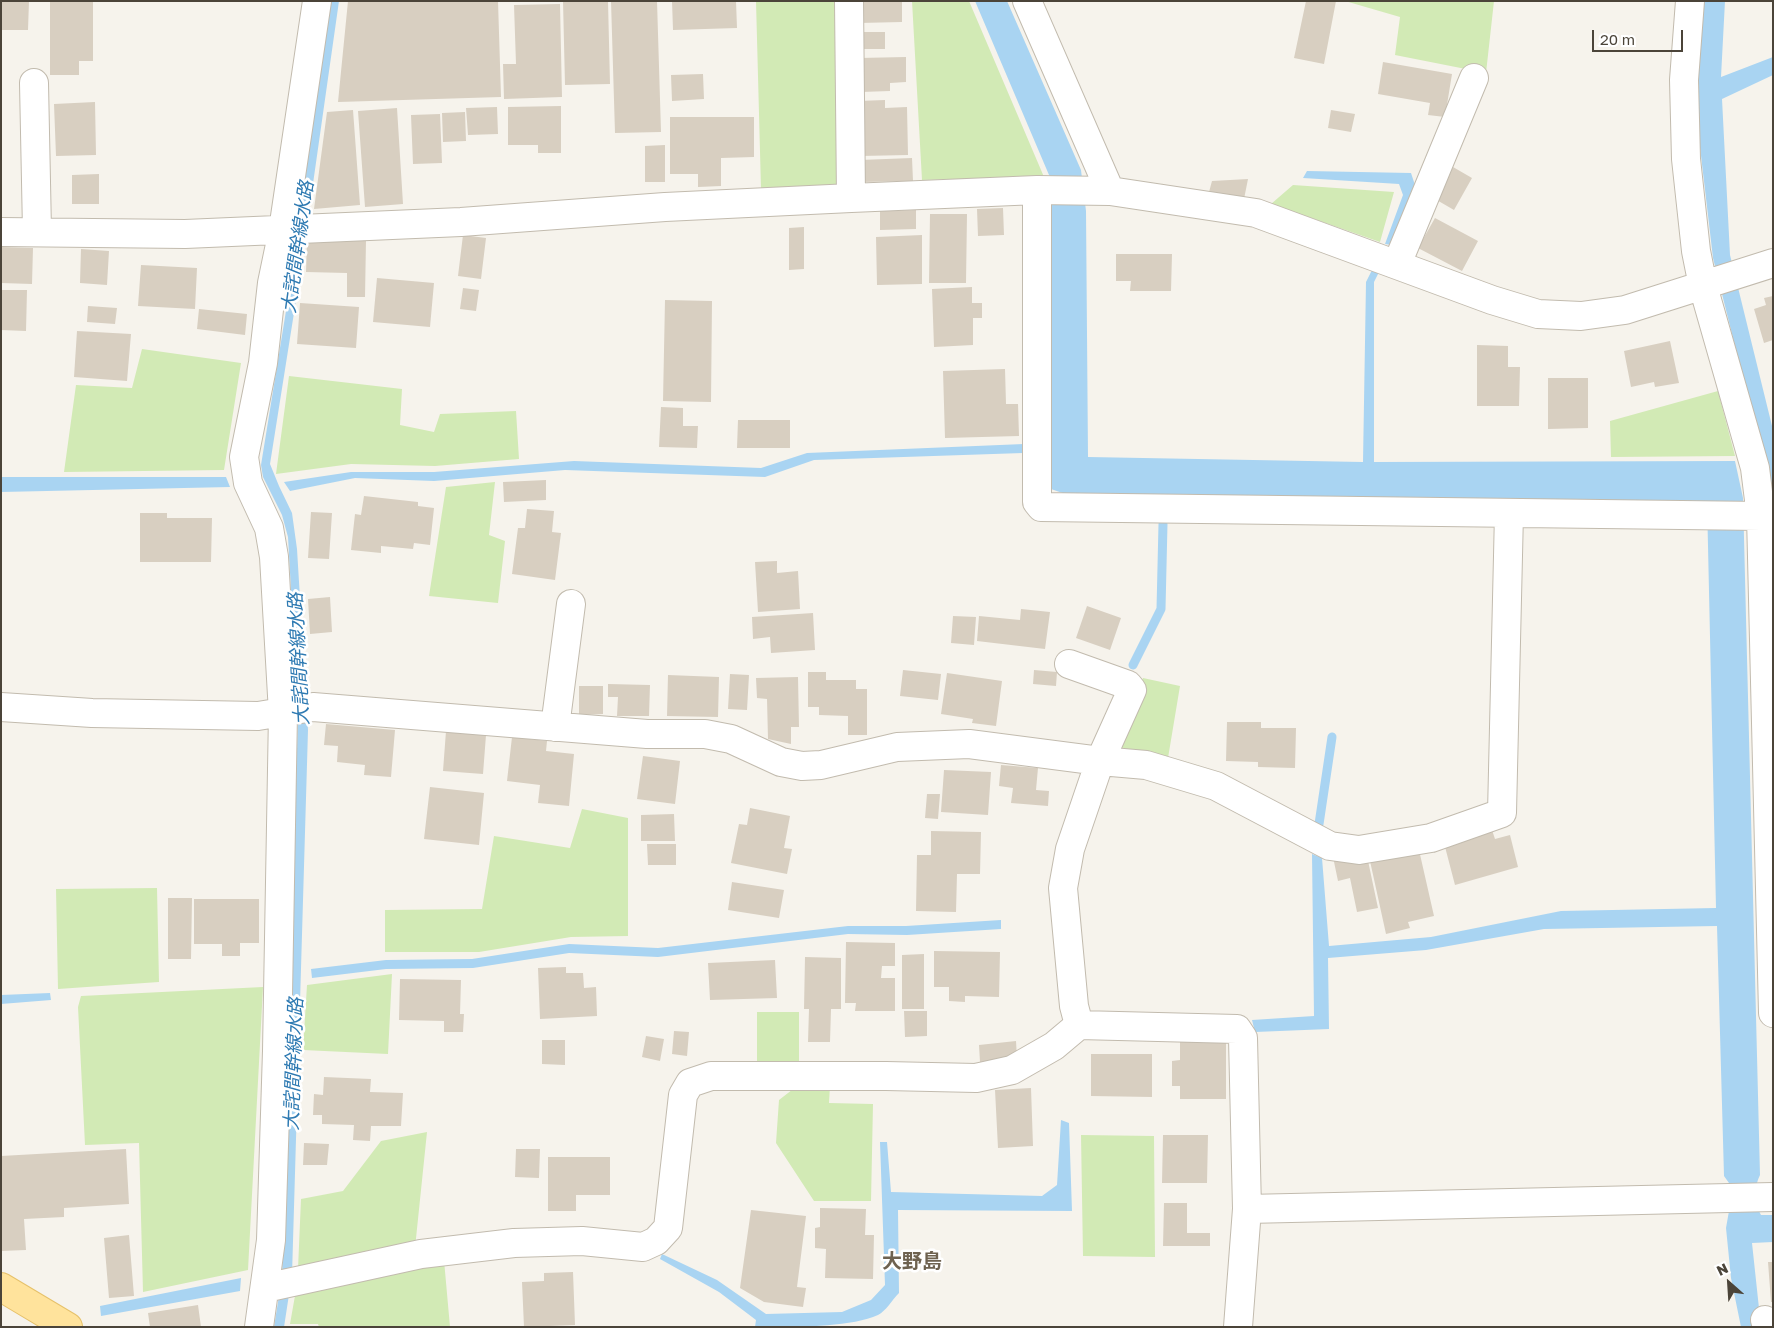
<!DOCTYPE html>
<meta charset="utf-8">
<style>
body{margin:0}
#map{position:relative;width:1774px;height:1328px;overflow:hidden;background:#f6f3ec;font-family:"Golos Text",sans-serif}
canvas{display:block}
.frame{position:absolute;inset:0;border:2px solid #4b4439;pointer-events:none}
.north{position:absolute;left:1704px;top:1258px;width:50px;height:50px;-webkit-text-stroke:4px #fff;paint-order:stroke;rotate:334deg;font-size:14px;font-weight:700;line-height:20px;text-align:center;color:#4b4439}
.north::after{content:'';display:block;margin:auto;width:18px;height:22px;background:#4b4439;clip-path:polygon(50% 0,100% 100%,50% 72%,0 100%)}
.scale{position:absolute;left:1592px;top:30px;width:91px;height:22px;box-sizing:border-box;border:2px solid #4b4439;border-top:0;padding-left:6px;font-size:15px;line-height:18px;white-space:nowrap;color:#4b4439;-webkit-text-stroke:4px #fff;paint-order:stroke}
</style>
<div id="map">
<canvas width="1774" height="1328"></canvas>
<div class="frame"></div>
<div class="north">N</div>
<div class="scale">20 m</div>
</div>
<script>
const context = document.querySelector('canvas').getContext('2d');
context.lineJoin = 'round';
function paint(path, color) { context.fillStyle = color; context.fill(path, 'evenodd'); }
function trace(path, color, width, dash) { context.strokeStyle = color; context.lineWidth = width; context.lineCap = dash ? 'butt' : 'round'; context.setLineDash(dash || []); context.stroke(path); }
function write(font, color, halo, rows, align = 'center') {
  context.font = font + ' "Golos Text","Noto Sans JP",sans-serif'; context.lineWidth = 5; context.setLineDash([]); context.textBaseline = 'middle'; context.strokeStyle = halo; context.fillStyle = color; for (const [text, x, y, turn = 0] of rows) {
    context.save(); context.translate(x, y); context.rotate((+turn || 0) * Math.PI / 180); context.textAlign = isNaN(turn) ? turn : align; if (halo) context.strokeText(text, 0, 0); context.fillText(text, 0, 0); context.restore();
  }
}
paint(new Path2D(`
 M756 1H839L841 184 761 189Z
 M912 1H969L1044 177 922 180Z
 M1345 1H1494L1486 73 1395 55 1400 17Z
 M1293 185 1394 192 1380 242 1271 204Z
 M142 349 241 363 224 470 64 472 76 385 132 388Z
 M289 376 402 389 400 425 434 432 440 414 516 411 519 459 435 466 351 464 276 474Z
 M1718 391 1735 456 1611 457 1610 421Z
 M495 482 489 535 505 541 498 603 429 596 446 487Z
 M1143 678 1180 686 1168 758 1115 750Z
 M582 809 628 818V936L571 937 479 952H385V910L482 909 494 836 570 848Z
 M157 888 159 982 58 989 56 889Z
 M392 974 388 1054 303 1050 307 985Z
 M263 987 248 1270 143 1292 139 1143 85 1145 78 1007 81 996Z
 M757 1012H799V1066H757Z
 M797 1086H830L829 1103 873 1104 871 1201H814L776 1143 779 1100Z
 M427 1132 415 1248 298 1269 301 1199 343 1191 381 1141Z
 M1081 1135 1154 1136 1155 1257 1083 1256Z
 M444 1260 450 1327H319L318 1324H290L296 1290Z`), '#d2eab5');
paint(new Path2D(`
 M328 1H339L300 275 270 464 279 486 292 513 297 549 308 730 292 1275 284 1327H274L282 1277 298 714 288 537 282 515 263 477 261 465 297 243Z
 M975 1H1007L1081 170 1086 211 1088 457 1363 462 1366 282 1372 270 1379 272 1374 282V462L1735 461 1743 498 1760 1175C1754 1186 1754 1204 1761 1215H1773V1242L1752 1243 1761 1327H1741L1731 1278 1726 1228 1729 1211V1183L1724 1176 1717 926 1544 929 1426 950 1328 958 1329 1029 1255 1032 1252 1020 1314 1016 1312 854 1322 858 1329 946 1431 937 1561 911 1716 908 1707 501 1071 496 1051 489 1052 182Z
 M1703 1H1725L1721 77 1773 57V75L1722 99 1730 255 1773 430V498L1713 258 1700 147 1698 71Z
 M1307 171 1411 173 1415 185 1392 245 1385 244 1403 195 1399 184 1303 178Z
 M1024 444 1023 453 814 460 765 477 565 470 434 481 355 478 290 491 284 482 351 472H434L574 461 761 468 807 453Z
 M1 477H226L230 487 1 492Z
 M1001 920V929L907 935 848 934 658 957 569 953 473 968 386 969 312 978 311 969 386 960 472 959 569 944 658 948 848 926H906Z
 M50 993 51 1000 1 1004V995Z
 M1061 1120 1069 1123 1072 1211 898 1210 899 1293C892 1300 886 1311 878 1315 849 1328 789 1327 755 1327L756 1320 719 1292 660 1259 662 1254 717 1280 766 1314 842 1312 871 1300 885 1285 880 1142H887L891 1192 1042 1196 1057 1185Z
 M241 1278 240 1291 101 1316 100 1306Z`), '#a9d4f2');
trace(new Path2D(`
 M1133 665 1161 609 1163 524
 M1319 824 1332 737`), '#a9d4f2', 9);
paint(new Path2D(`
 M1 1H29L28 30H1Z
 M50 1H93V61H79V75H50Z
 M348 1H498L501 97 338 102Z
 M563 1H608L610 84 565 85Z
 M611 1H657L661 132 615 133Z
 M672 1H736L737 28 673 30Z
 M859 1H902V22L859 23Z
 M1306 1H1336L1324 64 1294 58Z
 M560 4 562 97 504 99 503 64H516L514 5Z
 M864 32H885V49H864Z
 M906 57V82L890 83V91L861 92 859 58Z
 M1383 62 1452 74 1445 117 1428 115 1430 103 1378 94Z
 M703 74 704 99 672 101 671 75Z
 M885 100V108L907 107 908 155 860 156 858 101Z
 M95 102 96 155 56 156 54 104Z
 M561 106V153H538V145H508V107Z
 M497 107 498 134 468 135 466 108Z
 M397 108 403 204 365 207 358 111Z
 M353 110 360 205 314 209 327 112Z
 M1331 110 1355 114 1351 132 1328 128Z
 M465 112 466 141 443 142 442 113Z
 M440 114 442 163 413 164 411 115Z
 M670 117H754V157L721 158V186L698 187V174H670Z
 M665 145V182H645V146Z
 M912 158 913 181 861 182 860 160Z
 M1453 167 1472 178 1454 210 1435 199Z
 M99 174V204H72V175Z
 M1248 179 1244 199 1209 192 1212 181Z
 M1003 208 1004 235 978 236 977 209Z
 M916 210V229L880 230V211Z
 M930 214H967L966 283H929Z
 M1435 218 1478 241 1462 271 1418 248Z
 M804 227V269L789 270V228Z
 M463 235 486 238 481 279 458 276Z
 M922 235V284L877 285 876 237Z
 M307 239 366 240 365 297H347V273L306 272Z
 M1 247 33 248 32 284 1 283Z
 M81 249 109 251 107 285 80 283Z
 M1116 254H1172L1171 291H1130L1131 281H1116Z
 M141 265 197 268 195 309 138 306Z
 M377 278 434 283 430 327 373 322Z
 M972 287V303H982V318H973V345L934 347 932 289Z
 M463 288 479 290 476 311 460 309Z
 M1 290H27L26 331 1 330Z
 M1773 296V340L1764 343 1754 309 1766 305 1764 298Z
 M665 300 712 301 711 402 663 401Z
 M300 303 359 307 356 348 297 344Z
 M88 306 117 308 115 324 87 322Z
 M199 309 247 314 245 335 197 329Z
 M77 331 131 334 127 381 74 377Z
 M1670 341 1679 383 1655 387 1654 382 1631 387 1624 351Z
 M1477 345 1508 346V367H1520L1519 406H1477Z
 M1005 369 1006 404H1018L1019 436 945 438 943 371Z
 M1548 378H1588V428L1548 429Z
 M661 407 683 408V426H698L697 448 659 447Z
 M738 420H790V448H737Z
 M546 480V500L504 502 503 482Z
 M364 496 418 502V506L434 508 430 545 414 543 413 549 381 546V553L351 550 355 514 361 515Z
 M527 509 554 511 552 532 561 533 555 580 512 574 518 528H525Z
 M311 512 332 513 329 559 308 558Z
 M140 513H167V518H212L211 562H140Z
 M777 561V573L798 571 800 609 758 612 755 562Z
 M330 597 332 632 310 634 308 599Z
 M1087 606 1121 618 1110 650 1076 638Z
 M1021 609 1050 612 1045 649 977 641 979 616 1020 620Z
 M813 613 815 650 771 653 770 637 753 639 752 617Z
 M953 616 976 617 974 645 951 643Z
 M903 670 941 674 938 700 900 696Z
 M1034 670 1057 672 1056 686 1033 684Z
 M808 672H826V680H856V689H867V735H848V716L819 715V707H808Z
 M947 673 1002 681 996 726 972 723 973 719 941 714Z
 M730 674 749 675 747 710 728 709Z
 M668 675 719 677 718 717 667 716Z
 M798 677 799 727H791V744L768 739 767 699 757 698 756 678Z
 M608 684 650 685 649 716H617L618 697H608Z
 M579 686H603V714L579 715Z
 M1227 722H1261V728H1296L1295 768 1258 767V762L1226 761Z
 M326 724 395 730 391 777 364 775 365 765 337 762 338 746 324 745Z
 M446 731 486 735 483 774 443 771Z
 M512 737 547 741 546 751 574 754 569 806 538 803 540 785 507 781Z
 M643 756 680 761 675 804 637 799Z
 M1001 765 1038 768 1036 790 1049 791 1048 806 1011 803 1013 788 999 786Z
 M944 770 991 772 988 815 941 812Z
 M430 787 484 793 479 845 424 839Z
 M927 794H940L938 819 925 818Z
 M750 808 790 816 784 848 792 849 787 874 731 863 739 824 747 825Z
 M674 814 675 841H641V815Z
 M1492 830 1495 839 1510 835 1518 867 1455 885 1444 843Z
 M931 831 981 832 980 874H957L956 912 916 911 917 855H931Z
 M647 844H676V865H648Z
 M1419 850 1434 916 1408 922 1410 928 1386 934 1370 861Z
 M1367 856 1378 908 1357 912 1350 878 1338 881 1333 857Z
 M732 882 784 890 779 918 728 910Z
 M168 898H192L191 959H168Z
 M194 899H259V943H240V956H222V944H194Z
 M846 942 895 943V966H882L881 978H895V1011H855L856 1003H845Z
 M934 951 1000 952 999 997 965 996V1002L949 1001V987H934Z
 M924 954V1009H902V955Z
 M805 957 841 958V1009H831L830 1042H808L809 1009H804Z
 M775 960 777 998 710 1000 708 963Z
 M566 967V973H583L584 988 596 987 597 1016 540 1019 538 968Z
 M400 979 461 980 460 1014H464L463 1032H444V1021L399 1020Z
 M904 1011H927V1036L905 1037Z
 M674 1031 689 1032 687 1056 672 1054Z
 M646 1036 664 1039 660 1061 642 1057Z
 M542 1040H565V1065L542 1064Z
 M1016 1041 1017 1058 980 1062 979 1045Z
 M1226 1041V1099H1180V1086H1172V1061L1180 1060V1042Z
 M1091 1054H1152V1097L1091 1096Z
 M324 1077 371 1079 370 1092 403 1093 401 1126H371L370 1141 353 1140 354 1125 322 1124V1115H313L314 1094 323 1095Z
 M1031 1088 1033 1146 998 1148 995 1090Z
 M1163 1135H1208L1207 1183H1162Z
 M304 1143 329 1144 327 1165H303Z
 M126 1149 129 1204 64 1208V1217L24 1219 26 1250 1 1251V1156Z
 M516 1149H540L539 1178 515 1177Z
 M548 1157H610V1195H576V1211H548Z
 M1164 1203H1187V1233H1210V1246H1163Z
 M820 1208 866 1209 865 1235H874L873 1279 825 1278 826 1249 815 1248V1228L820 1227Z
 M751 1210 806 1216 797 1287 806 1288 803 1307 764 1302 740 1288Z
 M129 1235 134 1296 109 1298 104 1238Z
 M1768 1262H1773V1302H1771Z
 M573 1272 575 1325 524 1327 522 1282 544 1281V1273Z
 M198 1305 201 1327H150L148 1313Z`), '#d8cfc1');
const minor = new Path2D(`
 M849 1 851 198
 M1027 1 1110 191
 M1690 1 1684 80 1686 159 1696 251 1703 286 1755 468 1761 516 1773 1013
 M34 83 37 231
 M1037 190V502L1041 507 1761 516
 M1 232 185 234 461 222 665 207 851 198 1037 190 1110 191 1256 213 1492 300 1538 314 1581 316 1625 310 1773 263
 M1397 264 1474 78
 M1069 664 1128 685 1132 690 1100 761 1146 765 1216 786 1330 846 1359 850 1431 838 1502 813 1509 513
 M1 707 92 713 258 716 313 707 647 734H705L731 739 781 762 802 766 821 765 897 747 969 744 1100 761 1070 849 1063 888 1074 1006 1079 1025 1237 1029 1243 1038 1247 1209 1238 1327
 M555 727 571 604
 M1247 1209 1773 1197
 M265 1288 421 1254 514 1243 582 1241 643 1247 656 1241 668 1228 683 1095 690 1083 711 1076H886L976 1078 1012 1070 1054 1046 1079 1025
 M1765 1320 1767 1327
 M259 1327 271 1240 277 1051 283 713 274 557 269 528 248 483 244 457 263 363 272 283 283 230 317 1`);
const major = new Path2D(`
 M1 1287 68 1327`);
trace(minor, '#c2bbae', 30);
trace(major, '#e6c16a', 30);
trace(minor, '#fff', 28);
trace(major, '#ffe39c', 28);
write('italic 19px', '#2e7ab2', '#fff', [
 ["大詫間幹線水路",298,247,-82],
 ["大詫間幹線水路",299,659,-93],
 ["大詫間幹線水路",294,1064,-88]
]);
write('bold 20px', '#6e6250', '#fff', [
 ["大野島",912,1262]
]);
</script>
